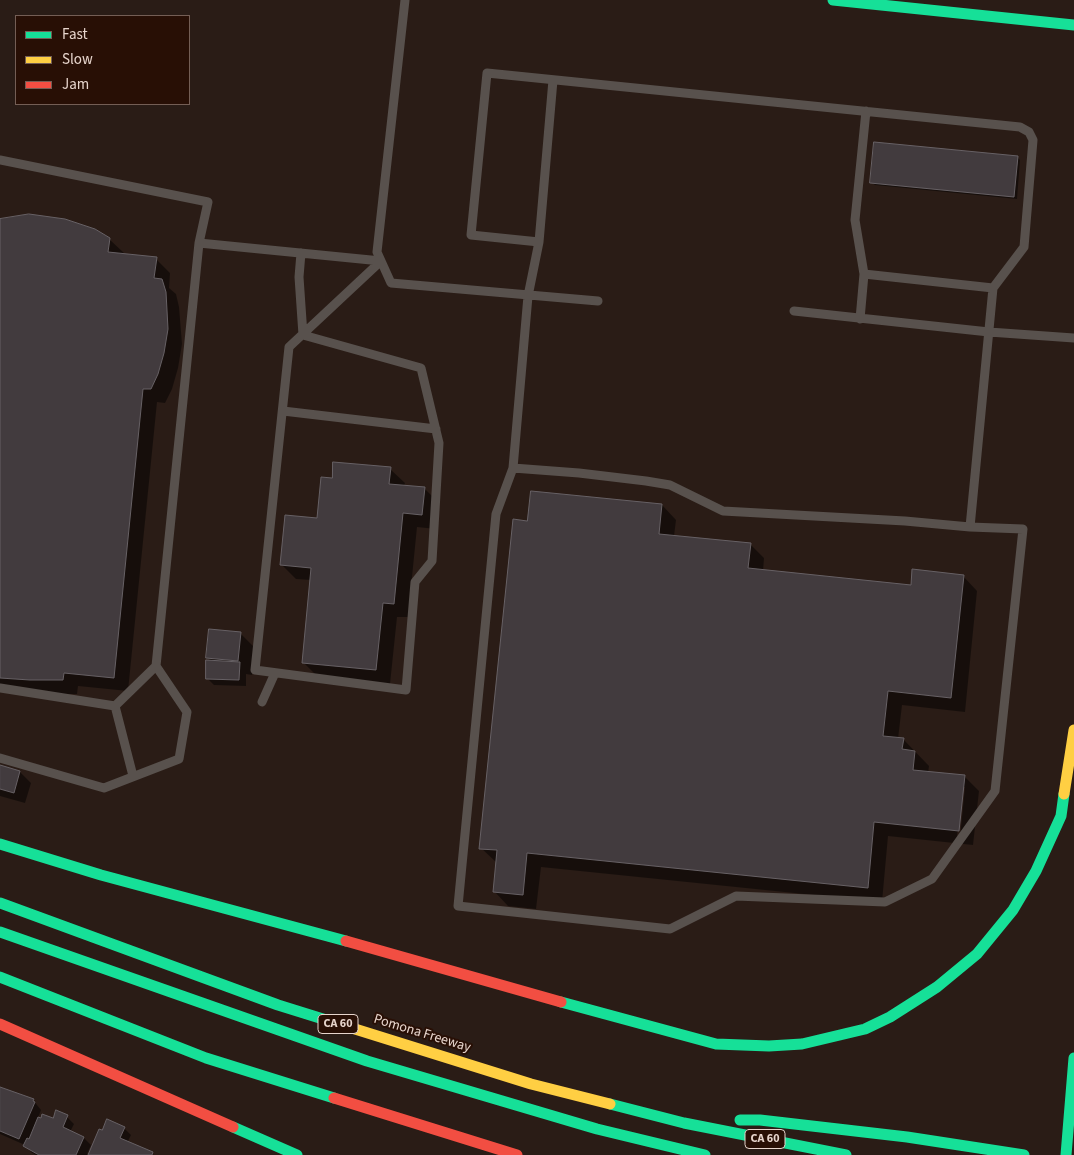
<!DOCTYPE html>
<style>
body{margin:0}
#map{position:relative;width:1074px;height:1155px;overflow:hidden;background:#2a1c16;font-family:"Source Sans 3",sans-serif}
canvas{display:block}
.legend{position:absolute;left:15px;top:15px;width:175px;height:90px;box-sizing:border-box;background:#280f05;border:1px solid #745e55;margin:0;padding:6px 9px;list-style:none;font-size:15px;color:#e7d5cd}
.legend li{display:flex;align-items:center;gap:10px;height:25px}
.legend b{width:25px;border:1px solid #745e55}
</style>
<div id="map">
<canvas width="1074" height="1155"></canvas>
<ul class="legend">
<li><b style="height:6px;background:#16e098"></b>Fast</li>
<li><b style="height:6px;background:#ffcf43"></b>Slow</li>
<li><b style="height:6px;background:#f24e42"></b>Jam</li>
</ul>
</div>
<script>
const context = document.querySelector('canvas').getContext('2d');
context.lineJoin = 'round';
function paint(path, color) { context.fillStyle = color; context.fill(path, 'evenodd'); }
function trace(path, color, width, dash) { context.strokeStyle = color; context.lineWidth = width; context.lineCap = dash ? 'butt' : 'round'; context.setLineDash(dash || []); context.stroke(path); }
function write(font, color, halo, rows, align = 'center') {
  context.font = font + ' "Source Sans 3",sans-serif'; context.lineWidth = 4; context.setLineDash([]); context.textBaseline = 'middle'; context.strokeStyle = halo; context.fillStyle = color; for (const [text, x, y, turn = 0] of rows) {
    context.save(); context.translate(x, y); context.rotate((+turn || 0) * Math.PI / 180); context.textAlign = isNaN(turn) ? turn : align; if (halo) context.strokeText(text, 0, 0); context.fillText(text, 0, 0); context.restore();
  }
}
paint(new Path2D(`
 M1017 157 1020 160 1017 199 875 185 871 182Z
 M0 220 109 239 124 253V255L156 259 170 273 169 288 176 294 179 307 182 344 178 368 172 389 165 403 157 402 128 691 78 686 77 694H45L0 690Z
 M390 469 405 483 404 486 424 488 438 502 436 529 417 527 408 617H397L390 684 318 677 304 663 311 580 296 579 282 565 318 519 333 480Z
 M662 505 676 520 674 536 750 544 764 558 763 571 912 586 963 576 977 591 965 712 902 705 898 739H903L929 766 928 773 964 776 979 791 973 845 888 836 882 902 541 867 536 909 508 906 494 891 497 863 481 848 529 522ZM962 787H965L960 837H957Z
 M240 633 255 648 252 675 246 674V686L214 685 207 678 212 662 207 657Z
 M0 766 20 772 31 783 25 803 0 796Z
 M0 1088 33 1100 41 1110 38 1118 53 1120 67 1117 74 1124 70 1132 84 1138 91 1145 87 1154 88 1155H36L32 1153 25 1145 0 1134Z
 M124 1128 131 1135 127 1143 154 1155H89Z`), '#0007');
const building = new Path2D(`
 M874 142 1018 156 1014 197 870 183Z
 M29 214 65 219 95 229 110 238 108 252 157 257 154 278 162 279 166 292 168 329 164 353 158 374 151 389H143L114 678 64 673 63 680H30L0 678V219Z
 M333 462 391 467 389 484 425 487 422 515 403 513 394 604 383 603 376 670 302 663 311 568 280 565 285 515 317 518 321 477 332 478Z
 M531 491 662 504 659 534 751 543 748 568 911 585 912 569 964 575 951 698 888 691 883 736 904 738 902 749 915 751 913 770 965 775 959 831 874 822 868 888 527 853 523 895 493 892 497 850 479 849 513 519 527 521Z
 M209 629 241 632 238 661 206 658Z
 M206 660 240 662 239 680 206 679Z
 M0 765 20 771 14 793 0 789Z
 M0 1087 34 1099 33 1101 35 1102 19 1139 0 1131Z
 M56 1110 68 1115 63 1127 84 1137 76 1155H39L23 1146 27 1138 29 1139 38 1117 41 1118 42 1114 53 1118Z
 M107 1119 125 1127 120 1138 153 1152 152 1155H88L99 1129 102 1130Z`);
paint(building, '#423b3e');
trace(building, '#676165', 1);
trace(new Path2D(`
 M405 0 377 252 391 283 598 301
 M487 73 1020 127 1029 132 1033 140 1024 247 993 288 970 527 1023 529 995 791 932 879 885 902 736 896 670 929 458 906 496 514 513 468 528 296 539 242 471 235Z
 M0 160 208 202 199 243 156 666 115 706 0 688
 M539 242 553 80
 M199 243 381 261
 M301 253 299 277 303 335 421 368 439 443 432 561 415 582 406 690 255 670 289 347 381 261
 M864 274 993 288
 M794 311 989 332 1074 338
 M860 319 864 274 855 220 866 111
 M283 411 436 429
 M513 468 579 473 646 481 670 485 723 511 905 521 970 527
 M262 702 275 673
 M115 706 133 776
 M0 758 104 788 179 759 187 712 156 666`), '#58514d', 9);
trace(new Path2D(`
 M833 0 1074 25
 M0 844 101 875 346 941
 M0 903 278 1005 339 1024
 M0 932 367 1061 597 1129 705 1155
 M0 977 206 1058 334 1098
 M561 1002 716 1044 769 1046 802 1044 865 1029 890 1017 937 987 977 954 1013 910 1036 871 1061 816 1064 794
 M610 1104 684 1123 846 1155
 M740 1120H760L907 1137 1024 1155
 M233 1127 297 1155
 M1066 1155 1074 1058`), '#16e098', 11);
trace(new Path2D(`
 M1064 794 1074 730
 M339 1024 531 1084 610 1104`), '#ffcf43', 11);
trace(new Path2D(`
 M346 941 561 1002
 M0 1024 233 1127
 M334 1098 517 1155`), '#f24e42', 11);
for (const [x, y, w] of [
 [338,1024,40],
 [765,1139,40]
]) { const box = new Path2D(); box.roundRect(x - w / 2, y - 9.5, w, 19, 4); context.fillStyle = '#280f05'; context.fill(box); trace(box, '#e7d5cd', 1); }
write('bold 12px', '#e7d5cd', null, [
 ["CA 60",338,1024],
 ["CA 60",765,1139]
]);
write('14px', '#e7d5cd', '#280f05', [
 ["Pomona Freeway",422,1034,17]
]);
</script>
